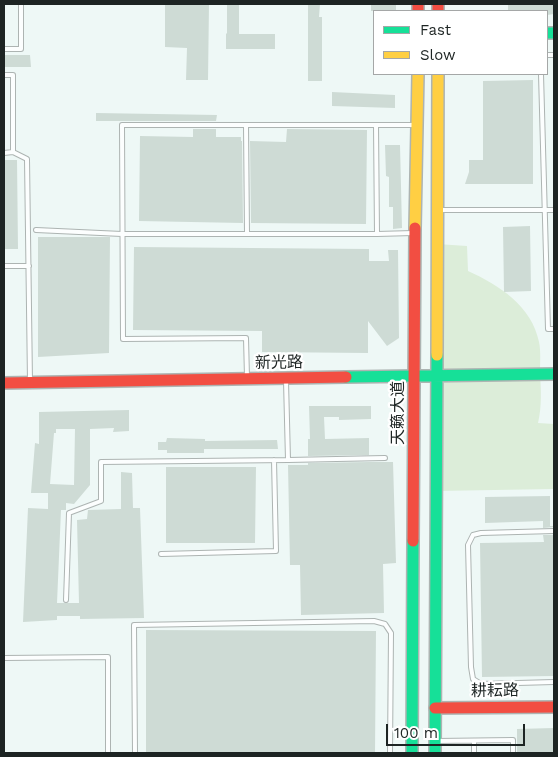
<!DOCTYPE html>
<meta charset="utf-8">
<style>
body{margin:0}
#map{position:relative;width:558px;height:757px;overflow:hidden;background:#eef8f6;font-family:"Work Sans",sans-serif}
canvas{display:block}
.frame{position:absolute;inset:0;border:5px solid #1d2423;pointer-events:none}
.legend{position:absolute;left:373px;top:10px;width:175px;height:65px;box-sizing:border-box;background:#fff;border:1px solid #a5a7a7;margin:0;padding:6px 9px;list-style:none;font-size:15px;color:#1d2423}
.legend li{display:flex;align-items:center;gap:10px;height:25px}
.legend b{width:25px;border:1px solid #a5a7a7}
.scale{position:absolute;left:386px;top:724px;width:139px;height:22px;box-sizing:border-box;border:2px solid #1d2423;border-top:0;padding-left:6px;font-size:15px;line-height:18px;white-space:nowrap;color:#1d2423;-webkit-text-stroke:4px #fff;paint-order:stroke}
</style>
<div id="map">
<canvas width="558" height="757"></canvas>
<div class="frame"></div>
<ul class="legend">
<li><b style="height:6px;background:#16e098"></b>Fast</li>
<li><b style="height:6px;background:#ffcf43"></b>Slow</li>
</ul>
<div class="scale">100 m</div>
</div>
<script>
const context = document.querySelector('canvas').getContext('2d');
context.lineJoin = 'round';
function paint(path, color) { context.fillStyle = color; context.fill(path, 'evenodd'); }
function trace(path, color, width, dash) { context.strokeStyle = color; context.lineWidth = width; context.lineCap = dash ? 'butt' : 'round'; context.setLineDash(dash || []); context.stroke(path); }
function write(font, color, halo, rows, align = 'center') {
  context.font = font + ' "Work Sans","Noto Sans SC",sans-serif'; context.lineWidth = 4.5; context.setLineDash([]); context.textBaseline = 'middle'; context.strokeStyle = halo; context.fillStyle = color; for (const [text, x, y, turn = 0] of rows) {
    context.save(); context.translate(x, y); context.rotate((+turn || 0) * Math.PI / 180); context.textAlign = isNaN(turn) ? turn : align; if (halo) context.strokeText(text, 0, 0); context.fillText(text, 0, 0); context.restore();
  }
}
paint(new Path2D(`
 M437 244 467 246 468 271C499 285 532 306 539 342 541 351 540 363 540 373 541 390 542 406 538 423L554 424V482L553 489 436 491Z`), '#dcedd9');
paint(new Path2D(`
 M165 4H209L208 80H186L187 48 165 47Z
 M227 4H239V34H275V49H226V33L227 34Z
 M308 4H320L319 17H322V81H308Z
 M371 4H396V11H371Z
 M508 4H554V14L547 15V11H508Z
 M4 55H30L31 67H4Z
 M533 80V184H465L469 172V160H483V81Z
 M332 92 395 95V108L332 106Z
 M96 113 217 115 216 121H96Z
 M193 129H216V137H241V141H242L243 223 139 221 140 136 193 137Z
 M287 129 367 130 366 224 251 223 250 141 286 142Z
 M385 145H400L402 228 393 229V207H389V177L386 176Z
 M4 160H17L18 249H4Z
 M530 226 531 291 504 292 503 227Z
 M38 237H110L109 353 38 357Z
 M134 247 369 249V261H389L388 250H398L399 338 387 346 368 321V353L262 352V331L133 330Z
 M309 406H371V419L339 420V417H324L325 439 369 438V455L308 456V439H310Z
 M129 410V431L113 432 114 428 90 429V485L74 504 66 503V510H61L57 603H79L77 520 87 519 88 510 121 509V472L132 473 133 508H140L144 618 80 619V616H57V620L23 622 28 508 48 509V493H31L35 443 39 444V412ZM56 429H75L74 485 50 484 54 433H56Z
 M167 438 205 439V441L277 440 278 449H204V453H167V450H158V442H166Z
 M369 462H393L396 563 383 564 384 613 301 615 300 565H290L288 465H308V463Z
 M166 467H256L255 543H166Z
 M550 496V526H554V527L543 528V521L485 523V497Z
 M543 535H554V676L482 677 480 543 544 542Z
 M146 630 376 631 375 753H146Z
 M554 728V753H517V729Z`), '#cedbd5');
const lane = new Path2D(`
 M4 49H21V4
 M547 55H554
 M541 74 548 329H554
 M4 75H13V152L27 159 30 382
 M246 125 247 234
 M376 125 377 234 413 233
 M4 153 13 152
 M439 210H554
 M36 230 122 234H377
 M4 266H29
 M247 377 246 338 123 339 122 125H416
 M288 460 385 458
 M554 531 481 533 473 535 468 545 471 667 473 679 481 684 554 682
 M161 554 276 551 274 460
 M66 600 69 513 101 501V462L288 460 286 381
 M4 658 108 657V753
 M437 741 513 740V753
 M474 741V753
 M135 753 134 625 374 621 385 624 391 633 390 753`);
const fast = new Path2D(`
 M547 33H554
 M346 377 554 374
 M412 753 413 541
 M435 753 437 355`);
const slow = new Path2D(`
 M415 228 418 74
 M437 355 438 74`);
const jam = new Path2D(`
 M418 4V11
 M438 4V11
 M4 383 346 377
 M413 541 415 228
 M435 708 554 707`);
trace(lane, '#adb4b2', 6);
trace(fast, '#adb4b2', 14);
trace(slow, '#adb4b2', 14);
trace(jam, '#adb4b2', 14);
trace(lane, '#fcfefe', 4);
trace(fast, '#16e098', 11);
trace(slow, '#ffcf43', 11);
trace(jam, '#f24e42', 11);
write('16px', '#1d2423', '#fff', [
 ["新光路",279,363,-1],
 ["天籁大道",398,413,-90],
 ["耕耘路",495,691,-1]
]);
</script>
